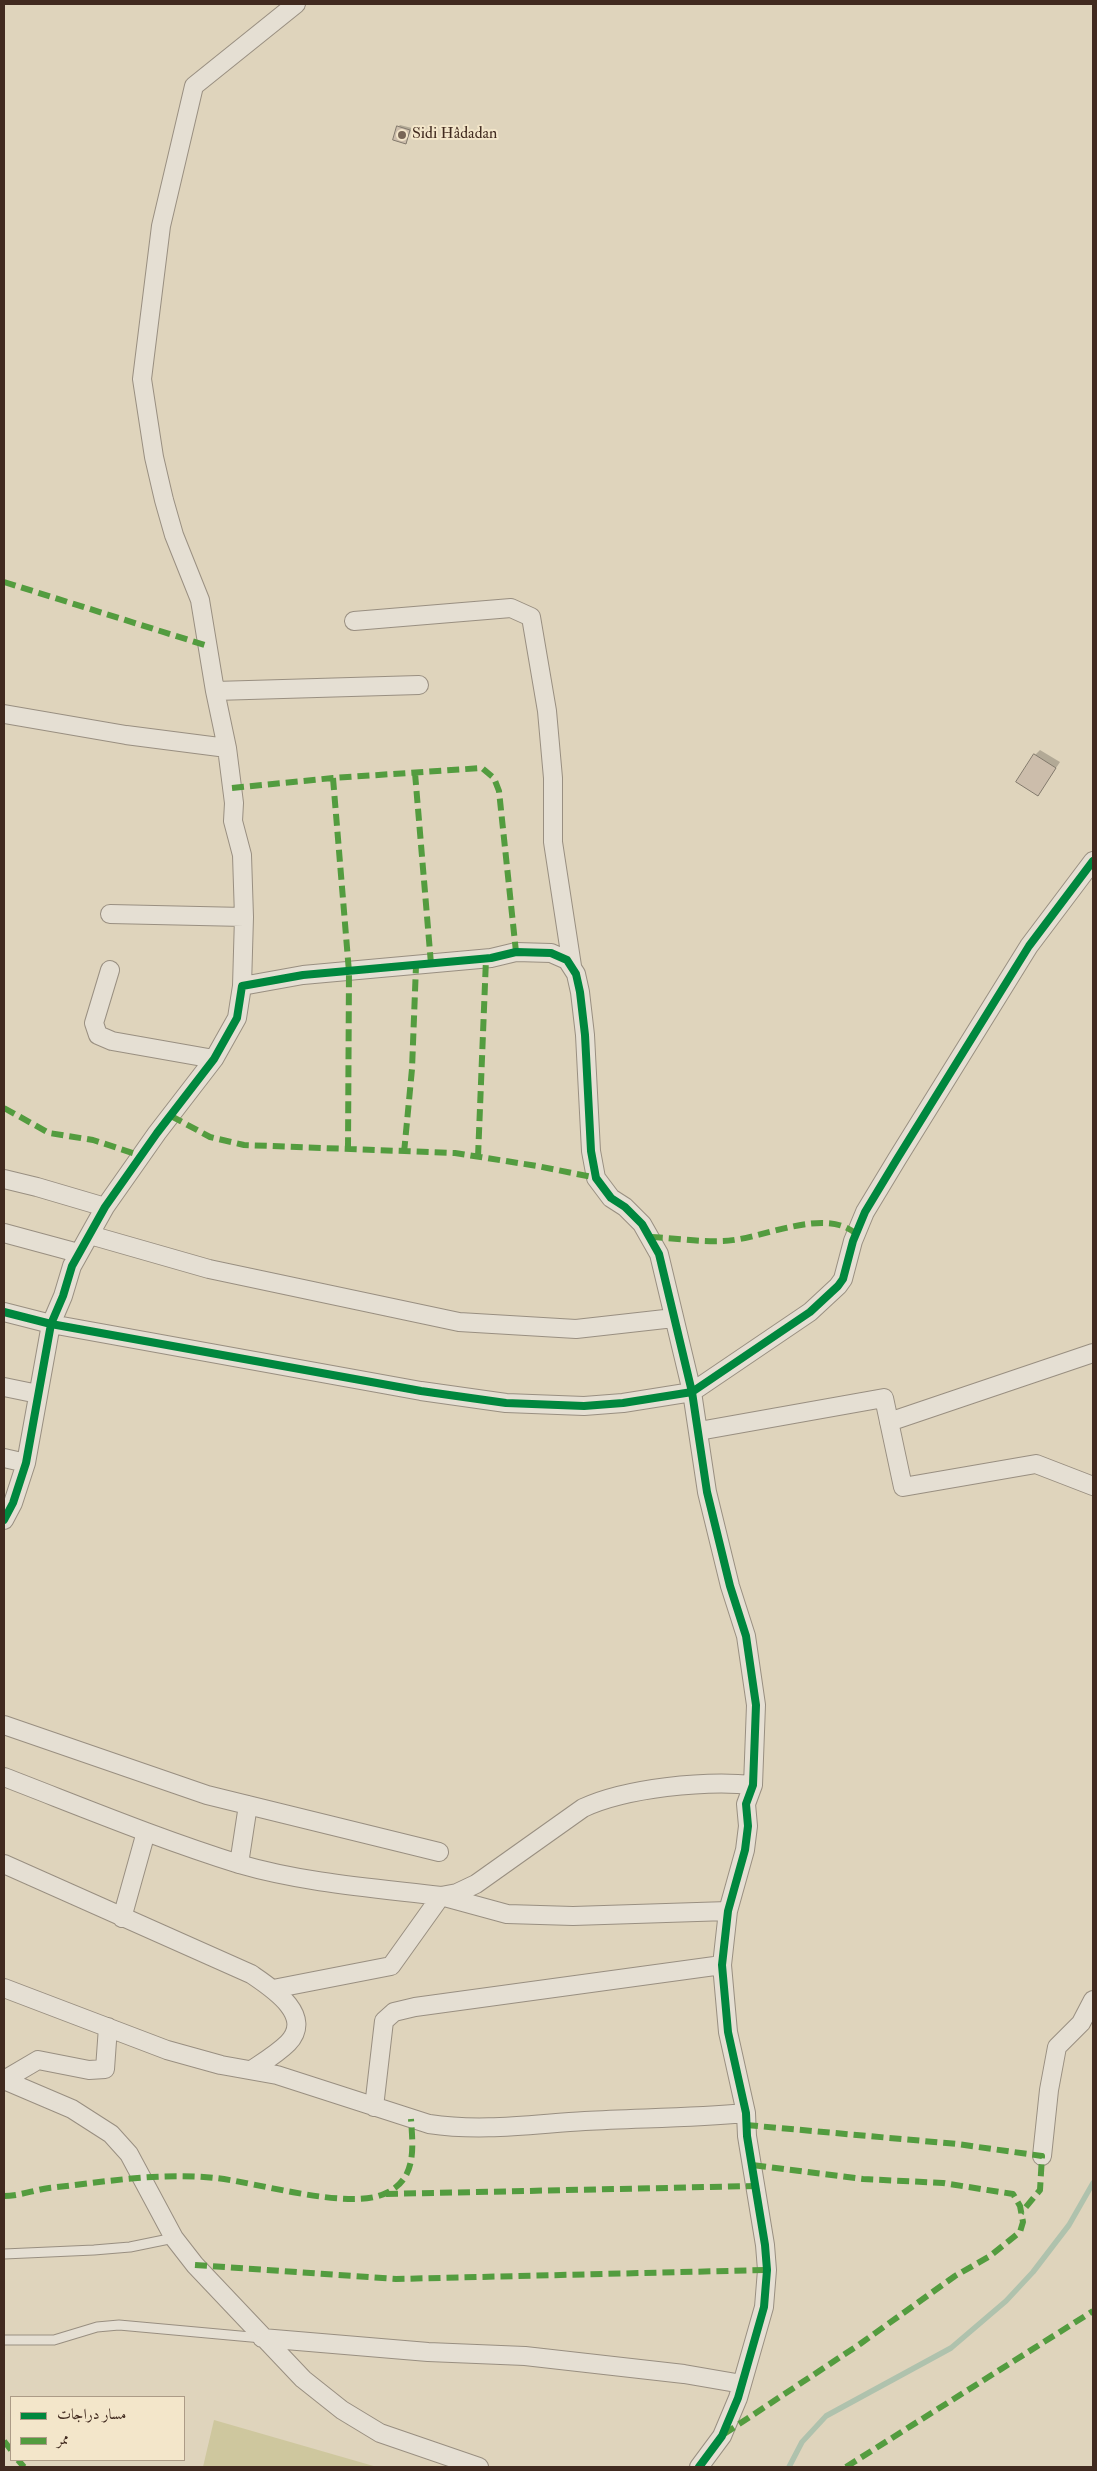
<!DOCTYPE html>
<meta charset="utf-8">
<style>
body{margin:0}
#map{position:relative;width:1097px;height:2471px;overflow:hidden;background:#dfd4bc;font-family:"IM FELL Double Pica",Amiri,serif}
canvas{display:block}
.frame{position:absolute;inset:0;border:5px solid #412a1f;pointer-events:none}
.legend{position:absolute;left:10px;top:2396px;width:175px;height:65px;box-sizing:border-box;background:#f3e6ca;border:1px solid #ac9b86;margin:0;padding:6px 9px;list-style:none;font-size:15px;color:#412a1f}
.legend li{display:flex;align-items:center;gap:10px;height:25px}
.legend b{width:25px;border:1px solid #ac9b86}
</style>
<div id="map">
<canvas width="1097" height="2471"></canvas>
<div class="frame"></div>
<ul class="legend">
<li><b style="height:6px;background:#00873e"></b>مسار دراجات</li>
<li><b style="height:6px;background:#539c3f"></b>ممر</li>
</ul>
</div>
<script>
const context = document.querySelector('canvas').getContext('2d');
context.lineJoin = 'round';
function paint(path, color) { context.fillStyle = color; context.fill(path, 'evenodd'); }
function trace(path, color, width, dash) { context.strokeStyle = color; context.lineWidth = width; context.lineCap = dash ? 'butt' : 'round'; context.setLineDash(dash || []); context.stroke(path); }
function write(font, color, halo, rows, align = 'center') {
  context.font = font + ' "IM FELL Double Pica",serif'; context.lineWidth = 4; context.setLineDash([]); context.textBaseline = 'middle'; context.strokeStyle = halo; context.fillStyle = color; for (const [text, x, y, turn = 0] of rows) {
    context.save(); context.translate(x, y); context.rotate((+turn || 0) * Math.PI / 180); context.textAlign = isNaN(turn) ? turn : align; if (halo) context.strokeText(text, 0, 0); context.fillText(text, 0, 0); context.restore();
  }
}
paint(new Path2D(`
 M214 2420 377 2467H203Z`), '#cec79e');
paint(new Path2D(`
 M400 125 412 128 406 142 398 127Z
 M1040 750 1060 762 1038 795 1035 755Z`), '#0003');
trace(new Path2D(`
 M789 2467 802 2442 826 2416 951 2348 1006 2301 1033 2272 1069 2225 1093 2183`), '#afc2ad', 5.5);
const building = new Path2D(`
 M397 126 410 130 406 144 393 140Z
 M1034 754 1056 768 1038 796 1016 782Z`);
paint(building, '#ccbdab');
trace(building, '#82796c', 1);
const service = new Path2D(`
 M4 2254 94 2250 130 2247 174 2238
 M4 2340H54L97 2327 119 2325 262 2338`);
const minor = new Path2D(`
 M354 621 511 608 531 617 547 711 553 778V842L572 966
 M215 691 419 685
 M4 714 126 735 227 748
 M110 914 244 917
 M110 970 94 1023 98 1035 112 1041 214 1059
 M242 986 244 917 242 855 233 821 234 803 227 748 215 691 200 600 174 535 164 500 154 457 142 379 161 226 194 86 296 4
 M4 1179 37 1187 105 1207
 M4 1233 78 1253
 M90 1235 209 1269 459 1322 576 1329 674 1318
 M4 1312 51 1324 421 1391 506 1403 584 1406 623 1403 692 1392 659 1254 642 1224 625 1207 611 1198 596 1178 591 1151 585 1035 580 992 576 974 567 960 551 953 516 952 491 958 303 975 242 986 237 1018 214 1059 157 1133 105 1207 72 1266 63 1296 51 1324 26 1463 13 1503 4 1520
 M4 1387 38 1394
 M889 1422 1093 1353
 M699 1431 884 1398 903 1487 1036 1464 1093 1486
 M4 1458 26 1463
 M4 1725 207 1795 439 1852
 M4 1777C82 1807 159 1839 239 1864 304 1883 374 1888 441 1896L457 1893 476 1884 583 1808C626 1788 705 1780 753 1785
 M4 1864 251 1974C270 1987 315 2015 288 2043 278 2053 265 2061 253 2069
 M239 1864 248 1805
 M122 1918 146 1832
 M4 1988 167 2050 221 2065 277 2075 429 2124C482 2132 533 2124 585 2121 639 2118 692 2118 746 2113
 M273 1989 391 1966 441 1896 507 1914 573 1916 728 1911
 M4 2080 72 2109 111 2134 129 2154 174 2238 195 2265 303 2379 342 2410 380 2433 479 2467
 M4 2080 38 2060 89 2070 105 2069 108 2027
 M374 2107 384 2021 394 2012 415 2007 722 1965
 M1042 2156 1049 2090 1057 2047 1081 2023 1093 2000
 M262 2338 428 2352 525 2356 684 2374 742 2384
 M699 2467 722 2436 738 2398 764 2307 767 2270 765 2245 747 2136 746 2113 728 2032 722 1965 728 1911 745 1850 748 1826 746 1804 753 1785 756 1705 746 1636 730 1586 707 1492 692 1392 810 1312 838 1286 843 1279 853 1241 865 1212 897 1159 1029 946 1093 861`);
trace(service, '#998f81', 11);
trace(minor, '#998f81', 20);
trace(service, '#e5dfd3', 9);
trace(minor, '#e5dfd3', 18);
trace(new Path2D(`
 M4 582 208 646
 M415 773 431 964
 M333 778 349 972 348 1149
 M232 788 333 778 482 768 494 778 499 791 516 952
 M4 1108 49 1133 93 1140 142 1156
 M171 1116 210 1137 244 1145 455 1153 537 1166 597 1178
 M404 1153 412 1069 416 966
 M478 1157 486 959
 M651 1237C674 1238 699 1242 723 1241 761 1240 825 1206 856 1234
 M746 2125 957 2144 1042 2156 1040 2190 1021 2213
 M386 2194 755 2186
 M4 2196C19 2196 34 2190 49 2188 103 2182 161 2172 216 2178 259 2183 348 2210 384 2194 417 2180 413 2149 411 2119
 M195 2265 396 2279 767 2270
 M724 2434 860 2344 955 2276 990 2256 1020 2232 1023 2222 1020 2206 1013 2194 943 2183 863 2179 752 2165
 M4 2441 11 2450
 M18 2460 24 2467
 M846 2467 1093 2311`), '#539c3f', 6, [12, 6]);
trace(new Path2D(`
 M4 1312 51 1324 421 1391 506 1403 584 1406 623 1403 692 1392 659 1254 642 1224 625 1207 611 1198 596 1178 591 1151 585 1035 580 992 576 974 567 960 551 953 516 952 491 958 303 975 242 986 237 1018 214 1059 157 1133 105 1207 72 1266 63 1296 51 1324 26 1463 13 1503 4 1520
 M699 2467 722 2436 738 2398 764 2307 767 2270 765 2245 747 2136 746 2113 728 2032 722 1965 728 1911 745 1850 748 1826 746 1804 753 1785 756 1705 746 1636 730 1586 707 1492 692 1392 810 1312 838 1286 843 1279 853 1241 865 1212 897 1159 1029 946 1093 861`), '#00873e', 8);
for (const [x, y, r, color] of [
 [402,135,5,"#786656"]
]) { const dot = new Path2D(); dot.arc(x, y, r, 0, 2 * Math.PI); context.fillStyle = color; context.fill(dot); trace(dot, '#f3e6ca', 2); }
write('16px', '#412a1f', '#f3e6ca', [
 ["Sidi Hâdadan",412,135]
], 'left');
</script>
